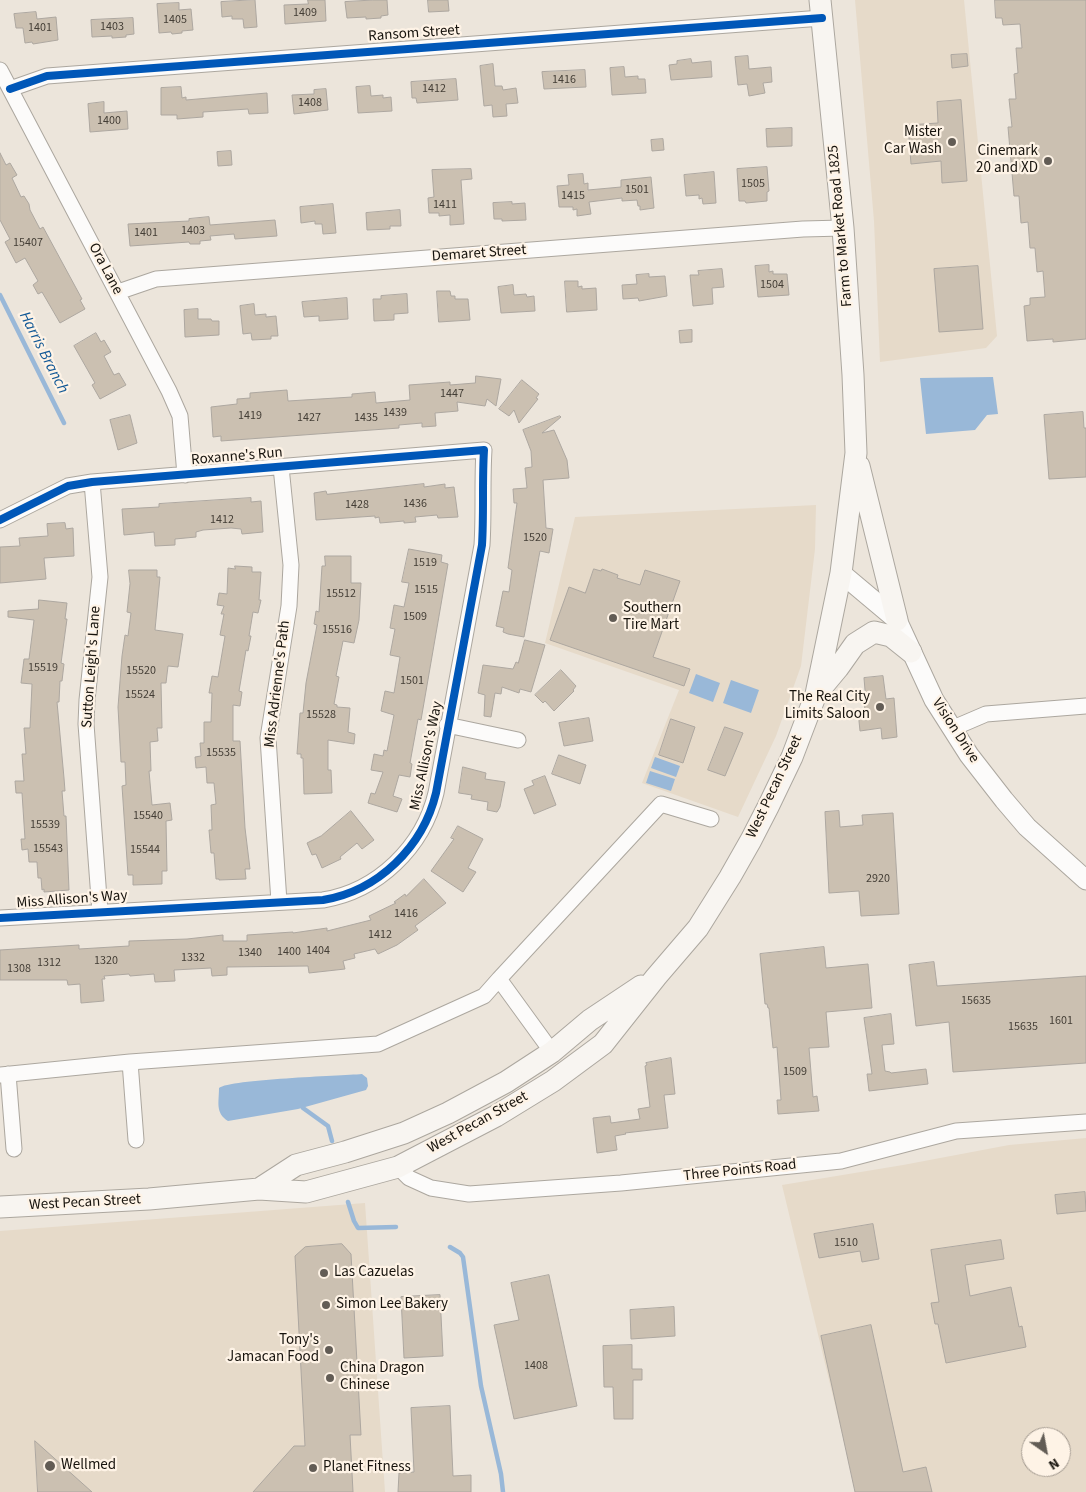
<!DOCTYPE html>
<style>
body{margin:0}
#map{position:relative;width:1086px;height:1492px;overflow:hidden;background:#ece5db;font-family:"Source Sans 3",sans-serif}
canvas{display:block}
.north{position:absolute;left:1021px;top:1427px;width:50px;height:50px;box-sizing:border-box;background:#fef3e6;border:1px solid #a2998f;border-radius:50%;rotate:147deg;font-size:14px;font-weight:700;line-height:20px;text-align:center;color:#17130d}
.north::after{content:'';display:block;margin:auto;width:18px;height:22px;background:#625c55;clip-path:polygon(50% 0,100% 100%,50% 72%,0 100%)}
</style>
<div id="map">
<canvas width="1086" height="1492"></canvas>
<div class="north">N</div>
</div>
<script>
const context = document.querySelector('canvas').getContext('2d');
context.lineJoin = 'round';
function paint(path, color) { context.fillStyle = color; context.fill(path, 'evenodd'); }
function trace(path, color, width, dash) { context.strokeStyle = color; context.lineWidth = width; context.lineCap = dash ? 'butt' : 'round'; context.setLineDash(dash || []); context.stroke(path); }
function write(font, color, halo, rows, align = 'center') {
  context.font = font + ' "Source Sans 3",sans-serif'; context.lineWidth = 4.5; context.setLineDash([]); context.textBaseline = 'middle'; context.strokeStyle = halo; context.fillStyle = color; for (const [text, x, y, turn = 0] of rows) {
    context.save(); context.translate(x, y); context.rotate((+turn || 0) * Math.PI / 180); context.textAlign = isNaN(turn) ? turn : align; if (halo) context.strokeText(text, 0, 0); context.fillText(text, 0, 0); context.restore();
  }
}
paint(new Path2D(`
 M855 0H964L997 336 986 348 880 362 874 221Z
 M816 505 815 549 801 666 776 736 738 817 642 783 679 690 545 643 575 517Z
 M1086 1138V1492H856L782 1185 903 1165 1009 1145ZM1031 1437H1061V1467H1031Z
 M365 1203 385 1492H0V1231Z`), '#e6dac9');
paint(new Path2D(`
 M993 377 998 414 987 415 975 430 926 434 920 378Z
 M696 674 720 683 713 702 689 693Z
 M731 680 759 690 751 713 723 703Z
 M655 757 680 766 676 777 651 768Z
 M650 771 675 779 671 791 646 783Z
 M362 1074 367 1078 368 1086 366 1090 298 1109 228 1121C215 1113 219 1102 219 1088 231 1079 339 1076 362 1074Z`), '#99b8d8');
trace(new Path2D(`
 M0 295 64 423
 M303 1108 328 1126 332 1141
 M348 1202 354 1221 358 1228 396 1227
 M450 1247 460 1253 463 1257 481 1386 501 1474 503 1492`), '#99b8d8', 4.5);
const building = new Path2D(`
 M255 0 257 27 244 28 243 19H232V16L222 17 221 2Z
 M308 0H325L326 21 285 24 284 5 308 4Z
 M373 0H387L388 15 381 16V18L366 19V17L347 18 345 2Z
 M428 0H448L449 11 429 12Z
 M995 0H1086V339L1053 342V339L1027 341 1024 306 1030 305V298L1045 297 1043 271 1037 272 1035 248H1030L1028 222 1021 223 1019 196H1014L1008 127H1012L1009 99H1016L1014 74 1018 73 1016 48H1022L1020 24 1003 25 1002 18H996Z
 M179 3V10L191 9 193 30 182 31V33L172 34 171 32 159 33 157 4Z
 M36 12 37 19 56 17 58 40 33 44 32 42 25 43 23 28H16L14 14Z
 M133 18 134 34 126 35V37L112 38V36L92 37 91 20Z
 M967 54 968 66 952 68 951 55Z
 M748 56 749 69 771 67 772 82 763 83 765 93 749 96 747 84 738 85 735 57Z
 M691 59 692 63 711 61 712 77 671 80 669 65 677 64V61Z
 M493 64 495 86H502L503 90 516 88 518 103 506 104 507 116 493 117 492 105 484 106 480 66Z
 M624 67 625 77 638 76V79H645L646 93 612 95 610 68Z
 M585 70 586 87 544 89 542 72Z
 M456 79 458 100 417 103 416 98H412L411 82Z
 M370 86 371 96 383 95V98L391 97 392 111 358 113 356 87Z
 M181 87 182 98 186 97V100L267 93 268 113 249 114 248 109 203 112V117L177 119V115H161V88Z
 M326 89 328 110 294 114 292 95 314 94V90Z
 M961 100 967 181 942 183 941 161 911 164 908 125 938 123 937 102Z
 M104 102V113L127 111 128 129 90 132 88 104Z
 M792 128V146L767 147 766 129Z
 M663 139 664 150 652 151 651 140Z
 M231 151 232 165 218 166 217 152Z
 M0 153 6 165 10 163 17 175 12 178 21 197 24 196 29 204 30 210 40 229 43 227 82 299 80 300 85 309 60 323 42 292 38 294 33 285 38 281 25 258 16 263 5 242 10 239 0 220Z
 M767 167 769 191 767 192V201L746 203 745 201H739L737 169Z
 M471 169 472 179 461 180 464 224 450 225V215L439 216V213H429L428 198 434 197 432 170Z
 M714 172 716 203 703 204 702 198 699 199V195L686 196 684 175Z
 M583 174 584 184 588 183V190L621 187V180L651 177 654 208 640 210V206H638L637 200 622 201V198L589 202 591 214 577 216V209L573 210V207H559L557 186 569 185 568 175Z
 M512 202V204L525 203 526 220 502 221V219H494L493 203Z
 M333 204 336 233 323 234 322 224H315V221L301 223 300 207Z
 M400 210 401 226H390V229L367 230 366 213Z
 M209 217 210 225 275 220 277 236 235 239 234 234 210 236 211 240 200 241V244H190L189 242 130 246 128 224 189 221V219Z
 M769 265V272L773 271V274H787L789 295 758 297 755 266Z
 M978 266 983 329 939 332 934 269Z
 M722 269 724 287 712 288 713 304 693 306 690 275H699L698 271Z
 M649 274V277L665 276 667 296 639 301 638 298 623 299 622 285 637 284 636 275Z
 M565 281H578V287L582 286V289L596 288 597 310 567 312Z
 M513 285 514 295 526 294 527 297 534 296 535 311 501 313 498 287Z
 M437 291H450L451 296H455V299H468L470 320 439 322Z
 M407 294 408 313 394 314V320L374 321 373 299H381V296Z
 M347 298 348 319 319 321V316L304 317 302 302Z
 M254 304 255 315 266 314V317L276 316 278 336H271V339L252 340 251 333 243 334 240 306Z
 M198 309V319H211L212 321H219V335L185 337 184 310Z
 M692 330V342L680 343 679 331Z
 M96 333 101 342 104 340 111 352 104 356 114 375 119 373 126 385 100 399 92 385 95 383 74 346Z
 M476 376 501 379 496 406 487 399 485 406 457 402 458 411 435 413 436 426 422 427V423L399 425V428L221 441V436L213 437 211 407 237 404V399L250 398V393L287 390 288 401 352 397V394L375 392 376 403 410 400 409 385 450 382V385L475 383Z
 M522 380 539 394 536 398 538 399 519 423 514 410 509 416 499 409Z
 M1083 412 1084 428H1086V477L1049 479 1044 415Z
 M130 415 137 443 118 450 110 420Z
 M560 416 561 417 542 433 554 430 567 460 569 478 543 480 546 528 553 529 549 553 540 551 524 637 508 634 503 632 504 628 496 626 503 591 509 592 512 570 508 568 517 503H514L513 489 527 488 525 468 532 467 531 451 523 430Z
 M424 484V487L445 484V488L454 487 458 517 438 518 437 515 415 517 416 522 404 523V521L380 523 379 517 375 518V516L316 520 314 493 326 491 327 494Z
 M251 498V502L261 501 263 532 242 534 241 529 231 528 203 530 196 532V537L175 539V545L155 546 154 532 124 535 122 509 159 507V504Z
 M65 523 66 529 73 528 74 556 44 558 46 579 0 583V547L20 546 19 538 48 536 47 524Z
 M409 549 442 555 441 562 448 564 421 720 418 719 410 763 412 764 410 777 399 775 393 796 402 799 397 812 368 803 371 793 375 794 383 772 371 770 374 754 383 756 384 750 387 751 394 715 381 711 385 691 394 693 400 657 390 655 395 629 390 628 394 605 404 607 409 583 402 582Z
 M325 556H351V583H361L359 620 354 643 343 641 336 676 339 677 334 704 337 705V707L350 708 348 732 355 734 354 744 328 740V770H331L332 793 304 794 303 758H301V754H297L300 713H303L306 683 317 625 314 624 316 611 319 612 322 566H325Z
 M235 566 252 567V572H261L259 600H261L258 613 253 612 249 636H251L248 651 246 650 239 691 242 692 240 706 233 705V741H240L245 828 250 869H245L246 879 219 880V879H216L214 853H211L209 830H212L211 805 216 804 214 783H207L206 767 196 768 195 757 201 756 200 743H204V722H211L212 693H209L212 676 218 677 225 636 220 635 224 614H221L224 606 217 605 219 593 227 594 228 568 235 569Z
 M594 569 601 571 602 569 618 575 617 578 640 585 645 570 680 581 653 657 690 669 684 686 550 640 569 587 585 593Z
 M129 570H157V577H160L155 630 183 634 178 667 168 666 166 683H161L162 728H157L158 741 150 742 151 771H149L152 805 170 803 172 820 166 821 167 871H162V884L133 885V875H128L122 786 126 785 125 762H121L118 707 122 656 125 635 128 636 131 613 127 612 130 584Z
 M39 600 67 603 65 619H67L61 663 64 664 62 681H60L59 702H57L64 778 65 791H62L64 816H66L69 890 44 892V889L42 890 41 878H38L37 862H29L28 849 22 850 21 839H25L22 793H16L15 781H24L22 754H26L24 728H30L32 684 21 683 24 659H29L34 620 8 617V611L38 609Z
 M525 640 545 645 531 692 520 689 519 693 502 687 501 694 495 693 491 717 484 716 485 695 478 693 483 665 513 669 516 662 518 663Z
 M561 670 576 686 573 690 574 691 554 711 545 701 543 703 535 695Z
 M883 676 886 699 894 698 897 737 882 739 881 728 860 731 858 711H865L864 703 866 702 864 678Z
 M589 718 593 741 564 746 559 723Z
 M671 719 695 727 683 763 659 755Z
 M725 727 743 733 725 776 708 770Z
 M559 755 586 765 580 784 552 774Z
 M463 767 486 773 485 779 505 782 500 807 497 812 487 810 488 802 471 799 472 795 459 793Z
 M545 776 556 805 534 814 524 789 534 785 532 781Z
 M351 811 374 840 362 849 357 843 340 857 341 859 322 868 316 854 312 855 307 843 321 836Z
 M839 811 840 827 863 825 862 815 893 813 899 914 861 916 859 891 829 893 825 812Z
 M458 826 483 839 468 868 476 872 463 892 431 871 454 839 451 838Z
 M424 879 446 903 415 926 418 930 397 945 378 954 375 949 354 954 355 958 343 961 345 969 309 973 308 966 227 967V975L212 976 211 968 174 970 175 981 155 982 154 974 130 976 129 974 104 976 105 979H102L104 1001 81 1003 80 984 68 985 67 980H0V950L79 945V949L129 946V941L187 939 223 935V941H247V935L293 932V933L327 928V931L371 920 369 916 396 903 394 902 405 894 406 896Z
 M824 947 826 968 868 964 872 1008 826 1012 829 1047 809 1048 813 1097 817 1096 819 1111 778 1114 777 1100H781L777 1047 773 1048 769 1008H768L767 1004H765L760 954Z
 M934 962 937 986 1086 976V1063L953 1072 949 1022 916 1026 909 965Z
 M891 1014 894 1044 882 1045 885 1071 890 1072 891 1073 926 1069 928 1084 869 1091 867 1074H872L864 1018Z
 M671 1058 675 1094 664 1095 668 1128 625 1133 626 1134 615 1136 617 1150 597 1153 593 1118 610 1116 611 1123 640 1119 638 1109 650 1107 645 1066 647 1065 646 1063Z
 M1085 1192 1086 1211 1057 1214 1055 1195Z
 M873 1224 879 1259 862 1262 860 1251 819 1258 814 1234Z
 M1001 1240 1004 1259 965 1265 970 1296 1011 1287 1019 1327 1022 1326 1026 1347 946 1363 938 1324H935L931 1303 939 1302 931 1250Z
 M342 1244 351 1254 361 1435H350L353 1492H253L294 1446H305L295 1256 305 1247Z
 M549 1275 577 1406 514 1419 494 1325 519 1320 511 1283Z
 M440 1295 443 1356 404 1358 401 1297Z
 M674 1307 675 1336 631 1339 630 1310Z
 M871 1325 903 1472 926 1467 932 1492H855L821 1336Z
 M632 1345V1369H642V1380H633V1419H614L613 1387H604L603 1346Z
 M450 1406 453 1476 471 1475V1492H398L399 1473 414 1472 411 1408Z
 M35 1441 92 1492H38Z`);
paint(building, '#cbc0b1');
trace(building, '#ada7a0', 1);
const minor = new Path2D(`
 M0 70 169 391 180 416 185 475
 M10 89 47 76 822 18
 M118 292 156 279 803 229 843 228
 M92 482 100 577 87 700 86 724 100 912
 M0 520 68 486 92 482 484 450C482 482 484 513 482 545L436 793C423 847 378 891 323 900L0 918
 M447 725 518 740
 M951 729 986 714 1086 706
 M279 902 268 738 289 606 291 565 281 467
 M552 1052 499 979 661 804 711 819
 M130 1062 136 1140
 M8 1074 14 1149
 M0 1075 130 1062 378 1044 484 996 499 979
 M398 1167 409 1178 431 1188 469 1194 621 1183 841 1161 956 1131 1086 1122`);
const tertiary = new Path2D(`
 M841 573 897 620 934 700 969 755 1004 800 1027 827 1086 880`);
const secondary = new Path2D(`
 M859 466 897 620
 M818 692 838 668 855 644 874 632 891 636 911 652
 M259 1189 296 1165 345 1152 404 1133 448 1113 506 1082 552 1052 590 1020 641 986
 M0 1207 149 1199 259 1189 306 1192 398 1167 496 1116 553 1081 603 1044 656 977 698 928 730 877 751 840 768 807 792 757 816 694 841 573 856 453 853 375 843 228 820 0`);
trace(minor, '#aca79f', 17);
trace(tertiary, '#aca79f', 21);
trace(secondary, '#aca79f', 23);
trace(minor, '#fcfbfa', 15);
trace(tertiary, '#fcfbfa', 19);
trace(secondary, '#f8f5f1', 21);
trace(new Path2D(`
 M10 89 47 76 822 18
 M0 520 68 486 92 482 484 450C482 482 484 513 482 545L436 793C423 847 378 891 323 900L0 918`), '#0057b8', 8);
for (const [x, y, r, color] of [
 [952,142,5,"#625c55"],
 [1048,161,5,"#625c55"],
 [613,618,5,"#625c55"],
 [880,707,5,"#625c55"],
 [324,1273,5,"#625c55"],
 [326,1305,5,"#625c55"],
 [329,1350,5,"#625c55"],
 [330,1378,5,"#625c55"],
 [50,1466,6,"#625c55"],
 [313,1468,5,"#625c55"]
]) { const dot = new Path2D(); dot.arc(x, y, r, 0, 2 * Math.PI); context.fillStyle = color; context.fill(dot); trace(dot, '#fef3e6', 2); }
write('12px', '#443e36', null, [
 ["1409",305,13],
 ["1405",175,20],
 ["1403",112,27],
 ["1401",40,28],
 ["1416",564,80],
 ["1412",434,89],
 ["1408",310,103],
 ["1400",109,121],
 ["1505",753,184],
 ["1501",637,190],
 ["1415",573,196],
 ["1411",445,205],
 ["1403",193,231],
 ["1401",146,233],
 ["15407",28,243],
 ["1504",772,285],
 ["1447",452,394],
 ["1439",395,413],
 ["1419",250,416],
 ["1427",309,418],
 ["1435",366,418],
 ["1436",415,504],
 ["1428",357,505],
 ["1412",222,520],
 ["1520",535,538],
 ["1519",425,563],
 ["1515",426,590],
 ["15512",341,594],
 ["1509",415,617],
 ["15516",337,630],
 ["15519",43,668],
 ["15520",141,671],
 ["1501",412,681],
 ["15524",140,695],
 ["15528",321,715],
 ["15535",221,753],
 ["15540",148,816],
 ["15539",45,825],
 ["15543",48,849],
 ["15544",145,850],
 ["2920",878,879],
 ["1416",406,914],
 ["1412",380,935],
 ["1404",318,951],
 ["1400",289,952],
 ["1340",250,953],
 ["1332",193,958],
 ["1320",106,961],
 ["1312",49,963],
 ["1308",19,969],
 ["15635",976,1001],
 ["1601",1061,1021],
 ["15635",1023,1027],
 ["1509",795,1072],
 ["1510",846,1243],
 ["1408",536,1366]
]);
write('15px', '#17130d', '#fef3e6', [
 ["Ransom Street",414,34,-4],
 ["Farm to Market Road 1825",841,226,-95],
 ["Demaret Street",479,254,-4],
 ["Ora Lane",105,269,62],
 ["Roxanne's Run",237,457,-5],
 ["Sutton Leigh's Lane",92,667,-86],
 ["Miss Adrienne's Path",278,684,-83],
 ["Vision Drive",955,731,57],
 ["Miss Allison's Way",427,756,-78],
 ["West Pecan Street",775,787,-65],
 ["Miss Allison's Way",72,900,-4],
 ["West Pecan Street",478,1123,-29],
 ["Three Points Road",740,1171,-6],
 ["West Pecan Street",85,1203,-3]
]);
write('15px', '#17130d', '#fef3e6', [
 ["Mister",942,133,"right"],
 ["Car Wash",942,150,"right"],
 ["Cinemark",1038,152,"right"],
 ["20 and XD",1038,169,"right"],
 ["Southern",623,609],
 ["Tire Mart",623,626],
 ["The Real City",870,698,"right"],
 ["Limits Saloon",870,715,"right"],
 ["Las Cazuelas",334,1273],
 ["Simon Lee Bakery",336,1305],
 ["Tony's",319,1341,"right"],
 ["Jamacan Food",319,1358,"right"],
 ["China Dragon",340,1369],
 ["Chinese",340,1386],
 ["Wellmed",61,1466],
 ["Planet Fitness",323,1468]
], 'left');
write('italic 16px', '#135996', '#fef3e6', [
 ["Harris Branch",43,353,63]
]);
</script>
